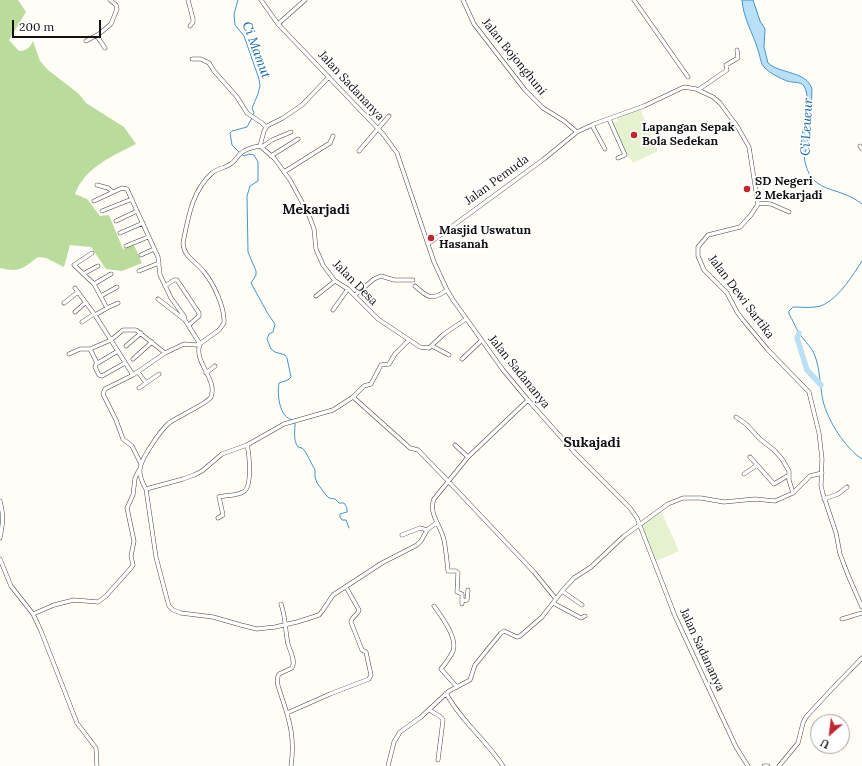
<!DOCTYPE html>
<style>
body{margin:0}
#map{position:relative;width:862px;height:766px;overflow:hidden;background:#fffdf5;font-family:Lora,serif}
canvas{display:block}
.north{position:absolute;left:810px;top:714px;width:40px;height:40px;box-sizing:border-box;background:#fff;border:1px solid #a0a0a0;border-radius:50%;rotate:208deg;font-size:11px;font-weight:700;line-height:16px;text-align:center;color:#111}
.north::after{content:'';display:block;margin:auto;width:14px;height:18px;background:#c4262e;clip-path:polygon(50% 0,100% 100%,50% 72%,0 100%)}
.scale{position:absolute;left:12px;top:20px;width:89px;height:18px;box-sizing:border-box;border:2px solid #111;border-top:0;padding-left:5px;font-size:12px;line-height:14px;white-space:nowrap;color:#111;-webkit-text-stroke:3px #fff;paint-order:stroke}
</style>
<div id="map">
<canvas width="862" height="766"></canvas>
<div class="north">U</div>
<div class="scale">200 m</div>
</div>
<script>
const context = document.querySelector('canvas').getContext('2d');
context.lineJoin = 'round';
function paint(path, color) { context.fillStyle = color; context.fill(path, 'evenodd'); }
function trace(path, color, width, dash) { context.strokeStyle = color; context.lineWidth = width; context.lineCap = dash ? 'butt' : 'round'; context.setLineDash(dash || []); context.stroke(path); }
function write(font, color, halo, rows, align = 'center') {
  context.font = font + ' Lora,serif'; context.lineWidth = 4; context.setLineDash([]); context.textBaseline = 'middle'; context.strokeStyle = halo; context.fillStyle = color; for (const [text, x, y, turn = 0] of rows) {
    context.save(); context.translate(x, y); context.rotate((+turn || 0) * Math.PI / 180); context.textAlign = isNaN(turn) ? turn : align; if (halo) context.strokeText(text, 0, 0); context.fillText(text, 0, 0); context.restore();
  }
}
paint(new Path2D(`
 M0 0H18L26 12 9 40 19 51C26 51 30 48 33 41L40 61 48 70 79 94 86 103 124 127 136 144C113 156 85 167 75 194L87 199 100 216 109 215 123 249 134 245 142 263 122 271 106 269 91 247 70 245 64 267 46 258 38 257C23 268 20 273 0 268Z`), '#b9dc9c');
paint(new Path2D(`
 M640 109 658 151 633 163 621 146 612 123 618 121 617 118Z
 M661 511 679 551 654 562 641 524Z`), '#e6f2cf');
const water = new Path2D(`
 M742 0H753L760 21 765 29 764 47 768 63C780 74 807 71 812 89 811 112 811 136 804 157L800 153 807 98C807 95 806 89 804 86 800 81 793 83 787 81 780 78 769 73 764 67 760 62 760 55 758 50 753 33 743 18 742 0Z`);
paint(water, '#b9e0f7');
trace(water, '#3f96cf', 1);
trace(new Path2D(`
 M238 0 234 14 235 25 244 36 259 79 260 86 258 94 252 108 254 113 253 115
 M239 152 232 145 230 133 232 131 247 127 252 118
 M241 154 244 156 249 154 254 155 258 162V181L250 186 247 196 248 252 256 271V275L251 283 268 314 275 324 273 332 269 334 267 339 271 349 275 352 285 355 287 358 291 377 288 380 279 383C277 394 279 418 293 420
 M804 156C809 196 837 184 862 204
 M862 261C853 275 840 296 825 304 817 309 803 307 793 307L789 311V314C793 320 795 327 799 333 804 341 812 347 815 356 820 369 820 387 823 401 828 421 845 448 862 459
 M294 422 295 424C295 432 293 440 298 447L302 448 305 451 315 470V477L317 483 326 495 329 498 335 499 339 503H344L347 508V512L340 514V517L342 520H346L349 528`), '#3f96cf', 1);
trace(new Path2D(`
 M799 333 797 338 807 370 821 385`), '#b9e0f7', 5.5);
const minor = new Path2D(`
 M188 0 193 19V22L190 26
 M261 0 278 24 383 134 397 153 434 262 447 290 453 300 503 370 528 400 576 454 630 508 637 518 675 616 736 747 748 766
 M463 0 474 24 525 90 543 108 564 121 577 132
 M634 0 688 77
 M278 24 305 0
 M97 36 105 48
 M86 41 99 34 111 24 117 9 116 5 110 0
 M192 59H201L209 63 214 71 237 97 247 113 262 123 266 127
 M698 90 727 70 726 65 738 58 737 50
 M609 119 625 155 618 158
 M592 125 605 149
 M260 146 274 158 290 180 308 213 314 229 316 249 323 265 335 281 348 289 378 319 420 347 429 348 444 334 466 319
 M860 146 862 149
 M262 147 272 140 291 132
 M359 151 389 116
 M271 156 298 139
 M284 172 330 143 333 136
 M97 185 108 188 113 192
 M94 201 122 188 127 189 158 257 160 275 171 298 184 316 185 320
 M758 203 771 204 789 212
 M102 211 132 199
 M116 221 137 211
 M120 233 143 223
 M428 244 544 159 577 132 594 124 644 106 684 87 696 89 713 97 720 103 737 126 749 147 758 204 751 215 740 227 708 235 698 247V256L704 270 727 293 737 312 743 320 768 350 809 392 819 433 822 459 821 486 823 494 836 533 840 554 848 575 862 607
 M126 246 148 237
 M92 253 74 265 94 284 107 308 95 315
 M141 255 154 249
 M139 271 159 263
 M83 274 98 266
 M94 284 111 274
 M165 286 174 280H177L199 313V316L189 325
 M415 286C428 298 432 301 447 290
 M75 288 95 315 133 375
 M355 295 374 279 381 276 394 280H413
 M101 296 117 287
 M316 296 335 281
 M158 299 185 320 200 344C193 362 218 379 211 397 208 403 177 417 169 423 161 430 141 458 140 469 139 476 143 484 146 489L156 557 167 599 169 606 173 610 181 613 213 617 241 625 257 629 275 627 297 622 319 615 323 610 333 595 382 563 417 545 421 541 427 530 436 523
 M64 303 78 292
 M107 308 118 303
 M333 310 348 289
 M75 312 85 303
 M82 322 94 314
 M126 346 141 333
 M432 346 449 355
 M90 349 97 363
 M118 351 96 364 95 367 99 375 102 376 125 363
 M69 354 80 349H90L111 340 123 330H136L165 353
 M133 359 152 342
 M462 359 481 341
 M138 372 146 383
 M206 373 215 366
 M139 388 159 374
 M353 397 410 448 418 450 448 481 534 572 556 599
 M736 417 746 424 760 439 774 450 782 459 789 471V480L793 493
 M455 445 468 457
 M750 457 774 484 789 475
 M141 464 132 446 123 439 116 420 103 394 105 389 133 375 165 353 184 344 196 345 201 343 219 330 224 323C225 308 214 284 204 272 196 261 184 258 183 243 188 218 192 191 212 173 218 168 226 168 232 163 235 161 237 157 240 154 245 149 253 147 260 146L264 131 267 126 283 118 302 105 329 77
 M744 474 757 465
 M146 489 183 479 194 475 202 471 222 454 247 445 284 424 333 410 353 397 364 386 371 384 381 365 389 364 395 354 409 340
 M824 499 838 494 847 487
 M0 501C4 517 3 522 0 538
 M218 518 223 515 219 497C226 495 236 496 243 492 253 488 249 453 247 445
 M402 535 420 528 427 530
 M0 559 11 586 33 614 41 631 77 723 96 748 97 766
 M562 591 582 605
 M462 601 467 600 468 590
 M553 603 581 618 585 616
 M281 604C286 618 285 630 288 644 290 651 296 661 292 668L279 674C275 681 279 688 281 695 290 721 295 738 291 766
 M462 604V594L457 592 458 573 456 571H448C447 561 446 550 444 540 441 526 428 513 434 499L468 457 528 400
 M434 606C441 616 458 638 453 651 450 658 445 664 441 669L457 687
 M33 614 54 605 74 600 98 602 106 596 131 568 133 565 131 556 134 541 127 508 133 495 135 478 139 470
 M842 619 862 613
 M446 693C461 721 486 740 503 766
 M430 710C434 714 441 715 443 720L438 760
 M287 713 330 694 369 679 371 675 366 652 362 650 351 622C351 617 358 615 359 610L346 587
 M388 766 394 742 400 732 421 717 449 691 470 680 475 665 501 633 504 631 517 637 520 636 542 617 562 591 574 578 591 567 624 536 668 504 683 498H701L724 502 755 499 775 501 793 493 810 476 822 473
 M764 766H768
 M779 766 798 743 803 723 806 717 831 690 862 658`);
trace(minor, '#444', 4.5);
trace(minor, '#fff', 3.5);
for (const [x, y, r, color] of [
 [634,135,4,"#c4262e"],
 [747,189,4,"#c4262e"],
 [431,238,4,"#c4262e"]
]) { const dot = new Path2D(); dot.arc(x, y, r, 0, 2 * Math.PI); context.fillStyle = color; context.fill(dot); trace(dot, '#fff', 1.5); }
write('12px', '#111', '#fff', [
 ["Jalan Bojonghuni",514,57,51],
 ["Jalan Sadananya",351,86,47],
 ["Jalan Pemuda",497,180,-36],
 ["Jalan Desa",355,283,45],
 ["Jalan Dewi Sartika",741,297,53],
 ["Jalan Sadananya",519,372,51],
 ["Jalan Sadananya",702,650,65]
]);
write('bold 12px', '#111', '#fff', [
 ["Lapangan Sepak",642,128],
 ["Bola Sedekan",642,142],
 ["SD Negeri",755,182],
 ["2 Mekarjadi",755,196],
 ["Masjid Uswatun",439,231],
 ["Hasanah",439,245]
], 'left');
write('italic 13px', '#1768a6', '#fff', [
 ["Ci Mamut",256,50,70],
 ["Ci Leueur",807,127,-87]
]);
write('bold 14px', '#111', '#fff', [
 ["Mekarjadi",316,210],
 ["Sukajadi",592,443]
]);
</script>
